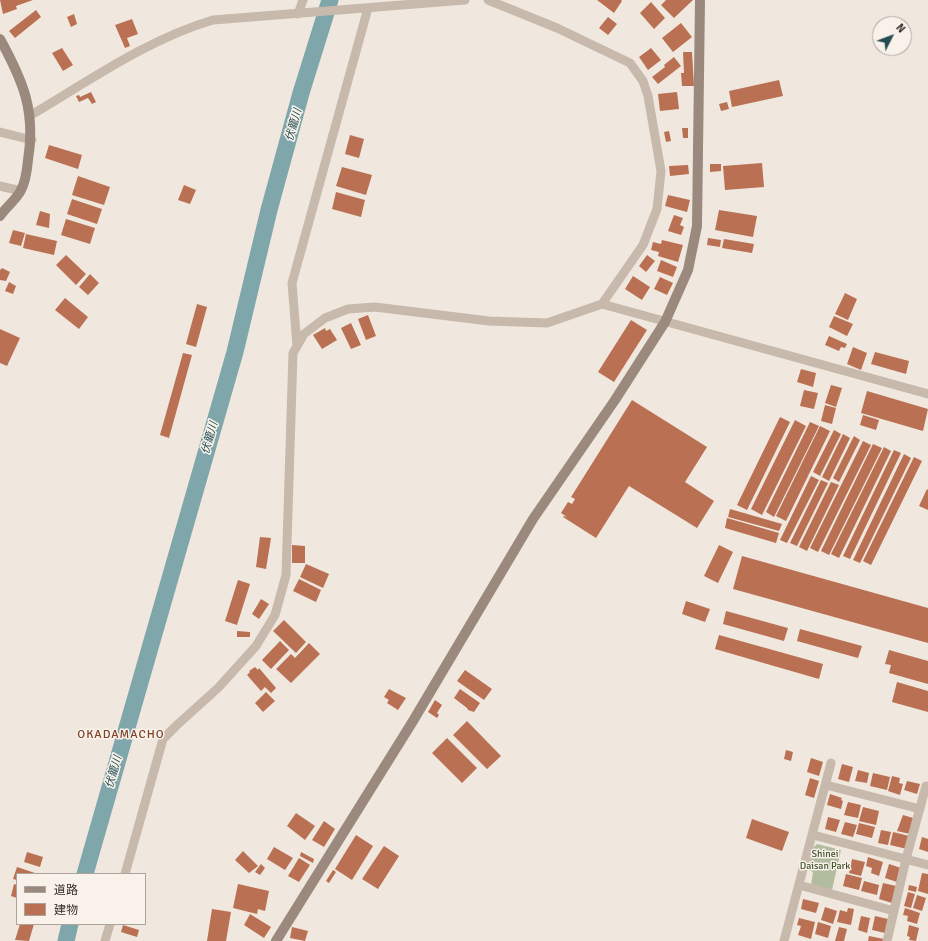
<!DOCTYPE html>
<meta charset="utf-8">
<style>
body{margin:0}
#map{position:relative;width:928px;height:941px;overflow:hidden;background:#f0e8de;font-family:Signika,"Noto Sans JP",sans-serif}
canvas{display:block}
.legend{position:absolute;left:16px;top:873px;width:130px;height:52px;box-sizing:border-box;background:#f8f2ea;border:1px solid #aaa49d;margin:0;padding:5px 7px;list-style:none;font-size:12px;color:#352e29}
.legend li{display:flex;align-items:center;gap:8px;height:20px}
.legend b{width:20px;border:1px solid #aaa49d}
.north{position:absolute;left:872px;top:16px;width:40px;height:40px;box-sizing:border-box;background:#f8f2ea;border:1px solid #aaa49d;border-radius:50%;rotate:48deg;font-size:11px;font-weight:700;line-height:16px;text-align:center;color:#352e29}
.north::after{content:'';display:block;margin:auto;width:14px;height:18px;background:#234d53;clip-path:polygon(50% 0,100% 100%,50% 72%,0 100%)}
</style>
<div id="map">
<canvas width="928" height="941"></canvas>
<ul class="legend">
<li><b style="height:5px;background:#9a897c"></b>道路</li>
<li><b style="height:11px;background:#ba7052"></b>建物</li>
</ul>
<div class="north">N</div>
</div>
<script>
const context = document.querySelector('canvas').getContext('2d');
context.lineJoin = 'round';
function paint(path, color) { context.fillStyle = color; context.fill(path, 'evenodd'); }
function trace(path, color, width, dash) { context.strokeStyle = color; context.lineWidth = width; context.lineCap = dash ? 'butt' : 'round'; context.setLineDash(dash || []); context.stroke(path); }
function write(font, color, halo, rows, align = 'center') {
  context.font = font + ' Signika,"Noto Sans JP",sans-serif'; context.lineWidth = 3; context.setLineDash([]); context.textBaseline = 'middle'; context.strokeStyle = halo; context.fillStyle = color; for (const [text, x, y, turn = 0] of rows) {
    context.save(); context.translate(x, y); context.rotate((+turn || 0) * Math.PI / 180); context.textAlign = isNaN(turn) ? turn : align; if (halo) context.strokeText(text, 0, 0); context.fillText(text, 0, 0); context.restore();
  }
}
paint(new Path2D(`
 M817 844 841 850 832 890 811 885 813 872 808 870 813 848Z`), '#b2bd9f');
trace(new Path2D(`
 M85 874 235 352 269 210 301 93 330 0
 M66 941 70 924`), '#7fa6aa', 17);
paint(new Path2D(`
 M0 0H33L16 6 17 9 3 14Z
 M597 0H621L622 1 614 13Z
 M666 0H693L674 18 661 5Z
 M651 2 665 18 654 29 640 13Z
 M36 10 41 17 15 38 9 31Z
 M74 14 77 24 71 27 67 17Z
 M608 17 617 24 608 35 599 28Z
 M132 19 138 34 127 38 130 46 125 48 115 25Z
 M681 23 692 37 673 52 662 38Z
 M62 48 73 65 63 71 52 53Z
 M651 48 661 60 648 70 639 57Z
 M683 52H692L694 86H682L681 73H684Z
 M674 57 681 66 658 84 652 77 665 67 664 65Z
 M779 80 783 96 732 107 729 91Z
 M91 92 96 102 92 104 88 98 79 102 76 96 79 95 80 97Z
 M677 92 679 109 660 111 658 94Z
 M727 102 729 109 721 111 719 104Z
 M682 128H688V138H683Z
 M669 131 671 141 666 142 664 132Z
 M350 135 364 139 359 158 345 154Z
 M49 145 82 155 78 169 45 158Z
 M762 163 764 187 725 190 723 166Z
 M710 164H721V171L710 172Z
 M688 165 689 174 670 176 669 166Z
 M342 167 372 175 366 195 336 186Z
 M78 176 110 187 104 205 72 195Z
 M184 185 196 190 190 204 178 200Z
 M336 192 365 200 361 217 332 209Z
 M668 195 690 200 687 212 665 206Z
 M72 199 102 209 97 224 67 214Z
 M719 210 757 216 753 237 715 230Z
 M40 211 50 214 49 228 36 225Z
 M674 215 683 218 680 225 684 227 681 235 668 231Z
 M66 219 95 228 90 244 61 235Z
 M13 230 25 233 21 246 9 243Z
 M26 234 57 241 54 255 23 248Z
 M708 238 721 240 720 247 707 245Z
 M724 239 754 244 752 253 722 248Z
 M662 240 683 245 678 262 658 256 659 252 651 250 653 242 661 244Z
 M66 255 86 274 76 285 56 265Z
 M647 255 655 261 646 272 639 266Z
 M661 260 677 267 673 277 657 271Z
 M2 268 10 272 6 281 0 280V270Z
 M90 274 99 283 88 295 79 287Z
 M633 276 650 287 642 300 625 289Z
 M660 277 673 283 667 295 654 289Z
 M9 282 16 286 13 294 5 291Z
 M845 293 857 299 848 320 835 314Z
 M65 298 88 317 79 329 55 310Z
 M197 304 207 307 196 347 186 344Z
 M368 315 376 336 366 340 358 319Z
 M834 316 853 324 847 336 829 327Z
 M631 320 647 330 614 382 598 372Z
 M351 323 361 345 351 349 341 328Z
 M325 328 326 331 330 329 337 340 322 349 313 335Z
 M0 329 20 338 7 366 0 363Z
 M829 336 847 344 845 348 841 347 839 351 825 345Z
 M853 347 867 353 861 370 847 364Z
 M875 352 909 361 906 374 871 364Z
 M183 353 192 355 169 438 160 435Z
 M801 369 816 373 813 387 797 382Z
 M831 385 842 388 836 407 825 403Z
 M804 390 818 393 814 409 800 406Z
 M867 391 928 409 923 431 861 413Z
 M632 400 707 447 685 482 714 501 697 528 629 486 596 538 563 517 564 516 567 517 561 513 568 502 572 504 575 499 571 497Z
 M825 405 836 408 832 424 821 421Z
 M863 415 879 420 876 430 860 425Z
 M780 417 790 422 747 510 737 505Z
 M795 420 806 426 762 515 751 509Z
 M810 422 819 426 774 517 766 512Z
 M820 426 830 431 786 521 776 516Z
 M834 430 841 434 820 476 813 472Z
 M843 434 850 438 829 481 822 477Z
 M854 436 860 440 839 482 833 478Z
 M863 441 871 445 818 552 810 548Z
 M873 444 882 448 829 555 821 551Z
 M884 447 891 451 839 558 831 554Z
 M894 450 901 453 850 559 843 556Z
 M904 454 911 458 860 563 853 560Z
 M914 457 922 461 871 565 863 561Z
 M811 476 819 480 787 543 780 540Z
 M821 480 828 483 797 546 790 543Z
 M831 482 839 485 807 551 799 547Z
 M927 489 928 490V510L919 506Z
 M730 509 782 524 779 531 728 517Z
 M727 518 779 533 776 543 725 528Z
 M260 537 271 538 266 569 256 567Z
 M292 545 305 546V563H292Z
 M719 545 733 552 718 583 704 576Z
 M742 556 928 608V643L733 589Z
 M306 564 329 574 323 588 300 577Z
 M299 579 321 590 316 602 293 591Z
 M238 580 250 584 237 625 225 621Z
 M261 599 269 604 259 619 252 614Z
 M686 601 710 609 705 622 682 614Z
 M726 611 788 628 784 641 723 624Z
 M284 620 306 642 296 653 273 631Z
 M800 629 862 646 858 658 797 641Z
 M237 631 250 632V637H237Z
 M719 635 823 664 819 679 715 649Z
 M280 641 289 650 271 669 262 660Z
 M309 643 320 654 291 683 276 669 291 654 295 658Z
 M889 650 928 661V684L889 673 891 665 885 664Z
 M255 667 258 670 259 668 276 688 271 693 265 687 261 691 247 675 250 672 249 671Z
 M465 670 492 689 484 700 457 681Z
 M897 682 928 691V712L892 702Z
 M389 689 406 698 398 710 387 703 389 700 384 697Z
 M460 689 480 703 474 712 468 710 467 708 454 698Z
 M266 692 275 701 263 712 255 703Z
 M435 700 442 705 437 713 439 715 437 718 428 712Z
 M467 721 501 756 487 769 453 735Z
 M447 738 477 768 462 783 432 753Z
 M786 750 793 752 791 761 784 759Z
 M811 758 823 762 819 776 807 772Z
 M842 764 853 767 849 782 838 779Z
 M858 770 869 773 867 783 855 781Z
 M873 773 890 777 887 790 870 786Z
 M892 776 900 778 899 783 903 784 900 795 888 791Z
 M810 778 819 781 814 798 805 795Z
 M907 781 920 784 917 794 904 790Z
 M830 794 842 798 841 800 843 801 841 809 827 805Z
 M848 802 861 805 858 818 844 815Z
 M863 807 879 811 876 825 859 821Z
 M296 813 315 826 305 840 287 826Z
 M903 815 913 818 910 834 897 831Z
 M828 817 840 820 836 832 825 829Z
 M752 819 789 832 782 851 746 838Z
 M324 821 335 829 324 847 312 840Z
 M845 822 857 825 853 837 841 834Z
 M859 823 875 827 872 838 856 834Z
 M881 830 891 832 888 845 878 843Z
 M893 832 909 836 907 849 890 845Z
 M356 835 373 846 352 880 335 869Z
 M922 837 928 839V852L919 849Z
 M384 846 399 856 378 889 362 879Z
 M274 847 293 858 285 870 267 859Z
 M243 851 258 866 249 873 235 860Z
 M27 852 43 857 40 867 24 862Z
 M301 852 314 859 313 863 300 856Z
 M868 857 883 862 879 876 871 873 872 868 866 866Z
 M299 858 310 865 299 882 288 876Z
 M852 859 865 862 861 876 849 873Z
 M261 864 265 868 260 875 255 872Z
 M889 864 901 868 897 882 885 878Z
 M17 867 38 874H17V880L13 879Z
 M333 870 336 872 329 883 326 881Z
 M922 873 928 874V894L918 891Z
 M846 874 862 878 859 890 843 886Z
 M864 881 879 885 877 895 861 891Z
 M883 883 896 886 892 903 879 899Z
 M14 884 17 885V898L11 896Z
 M238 884 269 891 265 911 258 909 257 914 233 908Z
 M909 885 917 887 916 892 908 890Z
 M908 892 915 894 911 908 904 906Z
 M917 895 926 898 922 911 913 908Z
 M803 899 819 903 816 913 801 909Z
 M825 907 837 911 833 924 821 920Z
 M848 908 854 909 851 925 837 922 840 910 847 912Z
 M905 908 920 913 917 924 907 921 908 916 903 915Z
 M212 909 231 912 226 941H207Z
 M250 914 271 927 264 938 244 925Z
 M861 916 870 918 867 933 858 930Z
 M875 916 888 919 885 933 872 930Z
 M799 918 815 922 811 939 798 935 801 926 797 925Z
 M818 922 831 926 828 938 815 934Z
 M20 924H34L29 941 15 940Z
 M123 925 139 930 137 937 121 932Z
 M909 925 919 928 916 941 909 940 910 937 907 936Z
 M292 927 308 931 305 941 290 938Z
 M839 927 847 929 844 941H835Z
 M869 936 884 939V941H868Z`), '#ba7052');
trace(new Path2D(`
 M488 0 557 28 630 63 643 81 648 96 661 171 657 209 643 245 602 304 928 394
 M298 14 303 0
 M31 115C89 81 148 39 213 20L465 0
 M0 132 32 140
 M0 186 21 191
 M297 346 292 283 368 8
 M826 785 920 809
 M813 835 928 865
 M125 874 163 739 177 725 218 688 256 646 275 615 286 575 293 353 304 334 325 318 348 309 375 307 489 321 547 323 602 304
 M799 885 894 911
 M105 941 110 924
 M784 941 831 763
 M887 941 906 859 926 786`), '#c7b9ab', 9);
trace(new Path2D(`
 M0 39C23 81 36 111 28 160 27 170 26 181 21 190 17 199 6 207 0 216
 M276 941 413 721 533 519 615 400 665 322 688 270 697 226 700 0`), '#9a897c', 10);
write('10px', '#43512f', '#f8f2ea', [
 ["Shinei",825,854],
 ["Daisan Park",825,866]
]);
write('italic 11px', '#234d53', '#f8f2ea', [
 ["伏籠川",294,125,-74],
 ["伏籠川",210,438,-74],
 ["伏籠川",114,772,-74]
]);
context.letterSpacing = '1px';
write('12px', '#7c422a', '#f8f2ea', [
 ["OKADAMACHO",121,735]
]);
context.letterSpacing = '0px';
</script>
